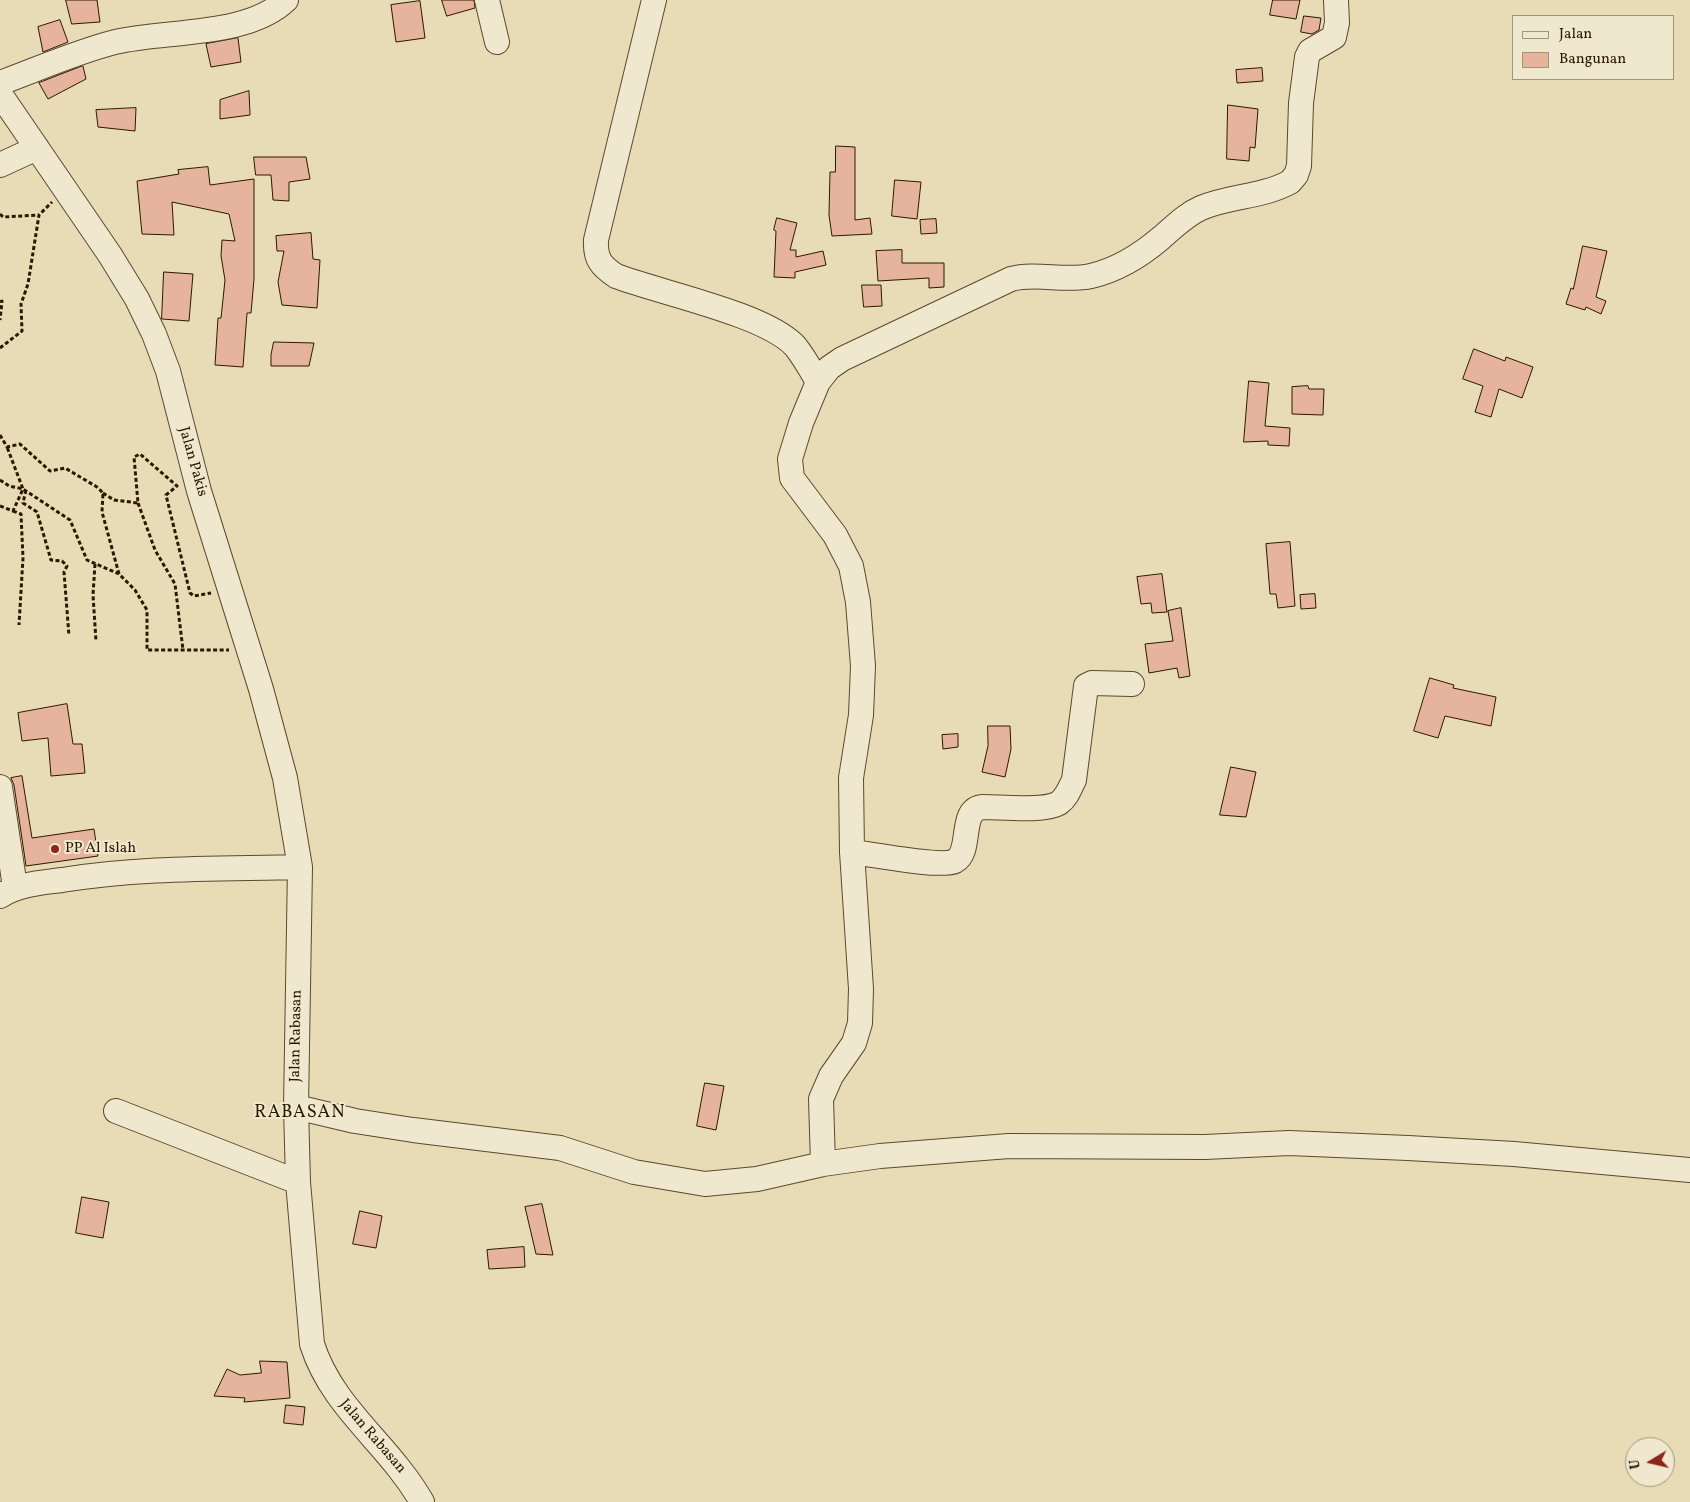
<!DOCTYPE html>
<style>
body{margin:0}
#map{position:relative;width:1690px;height:1502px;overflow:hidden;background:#e7dcb5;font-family:Vollkorn,serif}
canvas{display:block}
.legend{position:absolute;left:1512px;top:15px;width:162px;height:65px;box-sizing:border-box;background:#efe8cf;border:1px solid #a1957c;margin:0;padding:6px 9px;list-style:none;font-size:15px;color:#2c1800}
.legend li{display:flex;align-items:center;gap:10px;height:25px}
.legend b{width:25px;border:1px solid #a1957c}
.north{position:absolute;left:1625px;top:1437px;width:50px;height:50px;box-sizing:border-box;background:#efe8cf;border:1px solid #a1957c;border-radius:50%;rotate:261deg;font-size:14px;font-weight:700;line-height:20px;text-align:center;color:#2c1800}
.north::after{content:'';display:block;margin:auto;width:18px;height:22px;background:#8f2418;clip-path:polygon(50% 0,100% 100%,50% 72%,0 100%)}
</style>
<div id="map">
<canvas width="1690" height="1502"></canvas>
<ul class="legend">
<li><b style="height:6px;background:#efe8cf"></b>Jalan</li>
<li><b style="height:14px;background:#e6b39c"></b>Bangunan</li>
</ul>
<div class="north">U</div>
</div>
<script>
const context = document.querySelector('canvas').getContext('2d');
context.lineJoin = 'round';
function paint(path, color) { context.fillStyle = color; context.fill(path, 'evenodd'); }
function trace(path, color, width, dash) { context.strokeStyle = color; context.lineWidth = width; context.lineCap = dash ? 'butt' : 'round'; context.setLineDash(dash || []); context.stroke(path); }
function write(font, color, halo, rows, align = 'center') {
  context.font = font + ' Vollkorn,serif'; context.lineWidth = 4; context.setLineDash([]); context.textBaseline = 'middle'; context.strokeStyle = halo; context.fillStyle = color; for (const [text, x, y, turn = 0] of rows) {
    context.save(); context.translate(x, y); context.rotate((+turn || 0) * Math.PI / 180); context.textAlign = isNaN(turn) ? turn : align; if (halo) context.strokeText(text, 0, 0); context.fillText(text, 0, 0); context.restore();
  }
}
const building = new Path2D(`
 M66 0H97L100 22 72 24Z
 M442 0H474L475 8 447 16Z
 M1273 0H1300L1296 19 1270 15Z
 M420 1 425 38 396 42 391 5Z
 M1304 16 1321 18 1319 30 1312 34 1301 32Z
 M60 20 68 42 43 52 38 27Z
 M238 38 241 62 211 67 206 44Z
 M83 66 86 79 48 99 39 83Z
 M1262 68 1263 81 1237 83 1236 70Z
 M249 91 250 115 220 119V100Z
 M1228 105 1258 109 1255 148 1250 147 1249 161 1227 159Z
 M136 108 135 131 98 127 96 110Z
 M836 146 855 147V220L870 218 872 234 832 236 829 215 830 172H835Z
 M254 157H306L310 179 289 182V201L273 200 271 175H256Z
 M208 167 210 185 254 179V279L251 313H247L243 367 215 365 218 318H221L225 280 221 256 222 240 235 241 229 214 172 202 174 235 142 234 137 181 179 174 178 170Z
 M895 180 921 182 917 219 892 216Z
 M777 218 797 223 790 250H796V257L823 251 826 265 795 272V278L774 277 776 231 774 230Z
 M936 219 937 233 921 234 920 220Z
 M311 233 313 259 320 260 317 308 282 305 278 282 284 251H277L276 236Z
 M1583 246 1607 251 1596 297 1606 301 1601 314 1586 307 1585 310 1566 304 1571 288 1573 289Z
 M902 250V263H944V287L929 288V278L878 281 876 251Z
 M164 272 193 274 189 321 162 319Z
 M862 285H881L882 306 864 307Z
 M274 342 314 343 309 366H271V355Z
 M1474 349 1505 361 1506 357 1533 367 1522 398 1499 389 1491 417 1475 412 1483 386 1463 379Z
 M1249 381 1269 383 1265 426 1290 428 1289 446 1268 445V441L1244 442Z
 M1308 386 1309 389H1324L1323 415 1292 414V387Z
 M1290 542 1295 606 1278 608 1276 594H1270L1266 544Z
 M1162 574 1167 612 1152 613 1151 603 1141 604 1137 577Z
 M1315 594 1316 608 1301 609 1300 595Z
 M1181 608 1190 676 1179 678 1177 668 1149 673 1145 644 1173 641 1168 611Z
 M1430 678 1454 685 1453 688 1496 697 1491 726 1445 716 1438 738 1414 731Z
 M67 704 73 744H82L85 773 51 776 48 738 22 741 18 713Z
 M988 726H1010L1011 749 1005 777 982 772 988 746Z
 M958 734V747L943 749 942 735Z
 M1231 767 1256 772 1246 817 1220 815Z
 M22 776 32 838 94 829 98 856 26 866 14 785 11 778Z
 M705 1083 724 1086 716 1130 697 1126Z
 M82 1197 109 1202 103 1238 76 1233Z
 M542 1204 553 1255 536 1254 525 1207Z
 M360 1211 382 1216 376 1248 353 1244Z
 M524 1247 525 1267 489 1269 487 1250Z
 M260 1361 287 1362 290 1398 244 1402 245 1398 214 1396 227 1369 240 1375 261 1373Z
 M286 1405 305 1407 303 1425 284 1423Z`);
paint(building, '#e6b39c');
trace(building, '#2c1800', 1);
const minor = new Path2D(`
 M487 0 497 42
 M654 0 596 240C595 259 601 266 616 276 661 293 765 314 795 346 804 357 811 370 818 382
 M0 83C38 69 76 52 115 42 166 30 248 37 286 0
 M0 94 110 255 137 299 154 334 168 371 199 491 261 689 285 778 300 867 296 1107 298 1182 312 1344C332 1408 389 1444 422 1502
 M0 165 37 148
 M0 787 15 887
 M852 852C871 854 941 868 955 861 973 851 958 809 983 807 1001 807 1044 812 1059 803 1067 797 1070 788 1074 780L1086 686 1092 683 1132 684
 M0 896C19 884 40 883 62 880 141 867 220 869 300 867
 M296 1107 355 1121 413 1130 560 1148 634 1172 705 1184 757 1179 823 1164 880 1156 1009 1146 1205 1147 1289 1143 1408 1148 1514 1154 1690 1170
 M116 1111 298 1182
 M823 1164 821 1099 831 1076 854 1043 860 1023 861 989 852 852 851 778 861 715 863 666 858 602 851 566 835 535 792 478 790 459 801 423 818 382 829 368 842 359 1011 279C1037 272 1064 282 1091 276 1117 270 1141 255 1161 238 1174 227 1185 215 1201 208 1229 196 1263 197 1290 182L1296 175 1299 166 1301 103 1307 57 1310 51 1334 37 1337 23 1336 0`);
trace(minor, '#5b492d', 26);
trace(new Path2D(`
 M0 214 3 217 39 215
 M0 302 2 301 0 320
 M0 348 22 331 21 304 28 284 39 215 52 202
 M0 435 7 447 20 444 50 471 65 468 97 487 103 493 102 512 119 574 135 590 147 610V650H229
 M0 480 9 486 23 489 7 447
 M26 490 23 503 37 512 51 560 62 561 67 566 64 572 69 636
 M103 493 114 500 138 503 134 457 140 454 177 486 166 495 190 593 194 596 211 593
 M138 503 155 550 175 584 183 650
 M0 506 13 511 23 489 70 520 87 560 119 574
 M13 511 21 514 23 558 19 625
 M95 564 93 595 96 641`), '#2c1800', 3, [4, 2.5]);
trace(minor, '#efe8cf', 24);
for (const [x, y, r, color] of [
 [55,849,5,"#8f2418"]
]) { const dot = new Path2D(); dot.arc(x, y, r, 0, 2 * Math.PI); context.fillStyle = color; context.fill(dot); trace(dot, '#efe8cf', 2); }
write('15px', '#2c1800', '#efe8cf', [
 ["Jalan Pakis",192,462,74],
 ["Jalan Rabasan",297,1036,-89],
 ["Jalan Rabasan",372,1437,49]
]);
write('15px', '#2c1800', '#efe8cf', [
 ["PP Al Islah",65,849]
], 'left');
context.letterSpacing = '1px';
write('18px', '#2c1800', '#efe8cf', [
 ["RABASAN",300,1114]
]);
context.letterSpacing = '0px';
</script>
